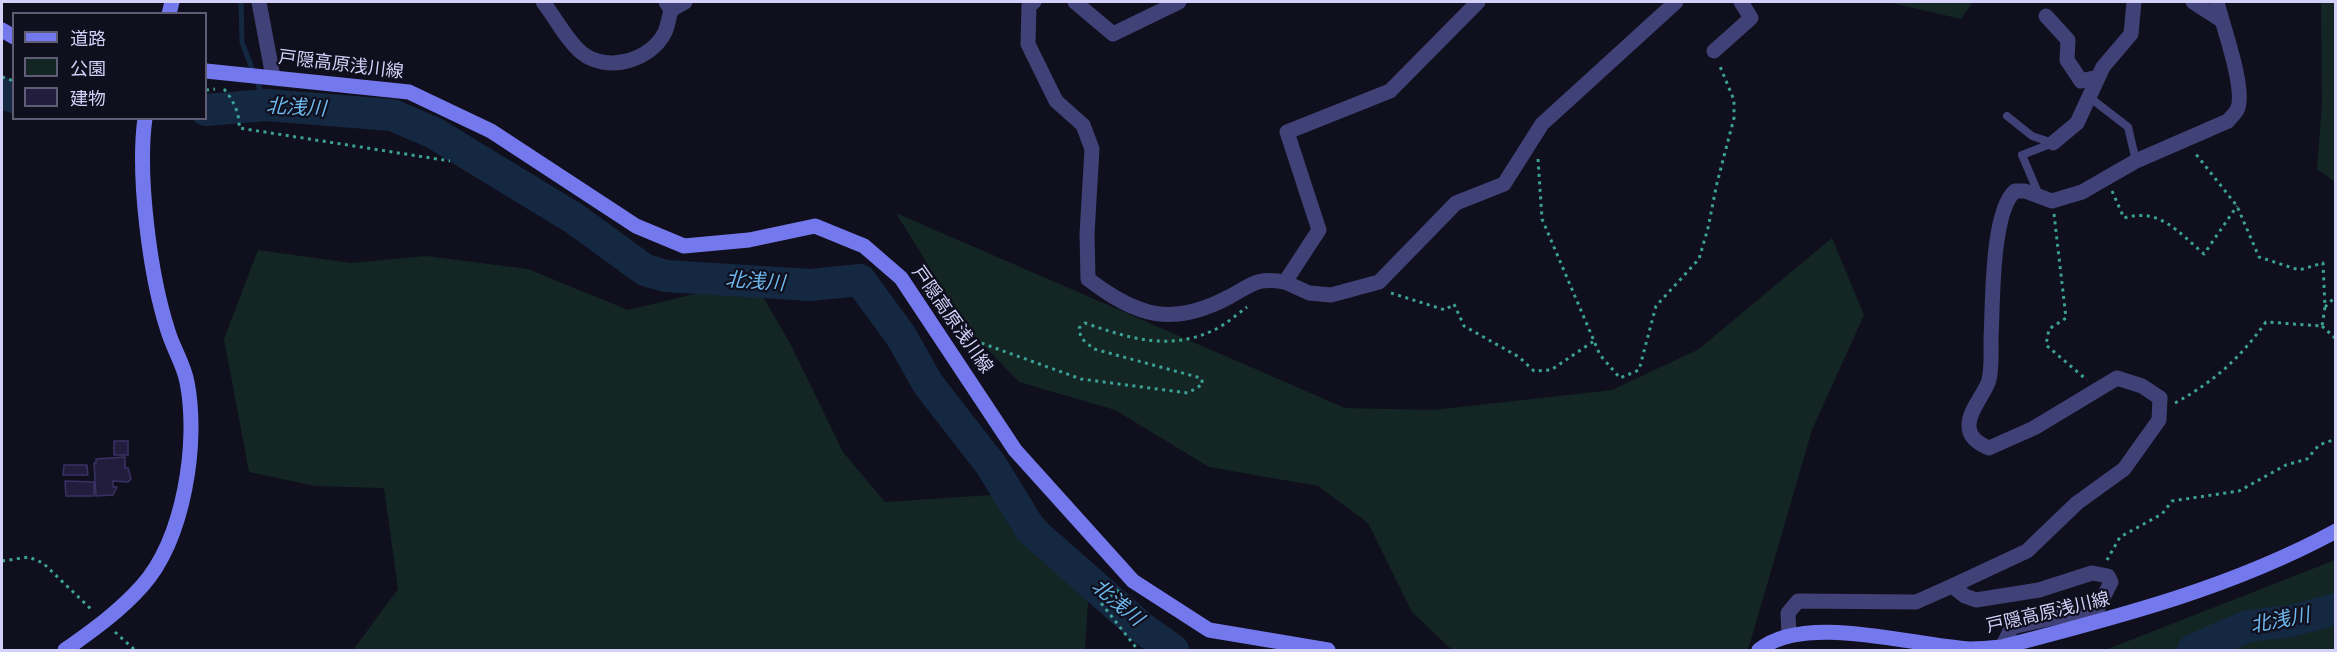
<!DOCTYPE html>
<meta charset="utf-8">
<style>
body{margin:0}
#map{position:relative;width:2337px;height:652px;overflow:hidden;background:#100f1d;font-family:"PT Sans","Noto Sans JP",sans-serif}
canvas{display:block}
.frame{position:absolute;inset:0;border:3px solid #d3d1f9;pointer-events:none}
.legend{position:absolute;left:12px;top:12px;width:195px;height:108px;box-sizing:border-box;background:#100f1d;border:2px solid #5e5d75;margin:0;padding:8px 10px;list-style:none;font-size:18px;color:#d3d1f9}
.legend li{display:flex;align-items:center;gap:12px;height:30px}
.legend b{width:30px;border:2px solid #5e5d75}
</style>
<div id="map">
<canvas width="2337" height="652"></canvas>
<div class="frame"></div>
<ul class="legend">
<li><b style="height:8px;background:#7478ed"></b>道路</li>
<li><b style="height:16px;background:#132624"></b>公園</li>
<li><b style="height:16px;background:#221d3c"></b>建物</li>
</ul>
</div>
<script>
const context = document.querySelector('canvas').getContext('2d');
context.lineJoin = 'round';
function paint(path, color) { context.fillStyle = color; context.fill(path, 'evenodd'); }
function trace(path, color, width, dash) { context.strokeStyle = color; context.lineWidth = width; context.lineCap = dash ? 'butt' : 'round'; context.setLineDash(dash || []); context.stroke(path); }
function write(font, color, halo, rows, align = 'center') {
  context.font = font + ' "PT Sans","Noto Sans JP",sans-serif'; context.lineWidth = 4.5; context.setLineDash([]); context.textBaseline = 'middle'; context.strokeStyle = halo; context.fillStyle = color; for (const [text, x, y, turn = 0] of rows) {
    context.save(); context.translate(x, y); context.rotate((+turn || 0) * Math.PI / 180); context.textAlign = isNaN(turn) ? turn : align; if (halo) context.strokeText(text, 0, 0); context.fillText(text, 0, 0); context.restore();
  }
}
paint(new Path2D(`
 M1888 2H1973L1961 19Z
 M2321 2H2335V182L2317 169 2322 105Z
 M896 213 1345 408 1433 410 1612 390 1699 349 1832 238 1864 315 1812 430 1748 650H1452L1412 612 1368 523 1318 486 1209 467 1115 410 1019 382 967 328Z
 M258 250 351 263 426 256 528 269 628 310 753 280 790 343 843 452 885 502 1021 493 1090 571 1085 650H353L398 589 384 488 315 486 249 472 224 339Z
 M2335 560V650H2105Z`), '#132624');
trace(new Path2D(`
 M241 2 242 42 266 105`), '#152841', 5);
trace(new Path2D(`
 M2 93 14 97
 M206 110 266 105 392 115 434 133 575 219 645 270 666 276 810 285 860 280 901 336 928 384 991 465 1031 530 1142 628 1173 650
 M2193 650 2248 626 2291 621 2336 609`), '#152841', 32);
const building = new Path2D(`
 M114 441H128V455H114Z
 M125 457V468H128L131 479 128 482 113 481V487H117L113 495 96 496 94 463H96V459Z
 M64 465H87L88 475H63Z
 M65 481 94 482V496H66Z`);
paint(building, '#221d3c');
trace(building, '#393265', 1.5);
trace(new Path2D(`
 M2 77 14 81
 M224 89C233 100 240 113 239 128L450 161
 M206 90 215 89
 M1538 159 1542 219 1600 355 1620 378 1639 370 1656 306 1699 259 1708 228 1717 183 1734 118V100L1719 64
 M2112 191 2124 218C2160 207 2179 233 2204 254L2237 206
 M2054 214 2066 318 2049 329 2046 345 2087 380
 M1391 293 1445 310 1454 304 1464 326 1519 357 1534 371 1551 370 1594 341
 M2325 307 2336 296
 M2322 326 2336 339
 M960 341 970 339 1081 379 1188 393 1203 384 1201 378 1094 349 1081 338 1079 328 1085 323C1128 338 1168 351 1212 331 1224 326 1236 315 1247 307
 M2175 403C2215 381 2239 359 2266 322L2322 326 2325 307 2323 263 2299 270 2259 257 2237 206 2195 153
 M2107 560 2120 537 2162 514 2172 501 2239 491 2286 465 2307 459 2319 445 2336 439
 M2 561 29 557 43 563 93 611
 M1119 590 1101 603 1138 650
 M115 632 135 650`), '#3ca195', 3, [3, 4.5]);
trace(new Path2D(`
 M2089 97 2128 127 2136 161
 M2007 116 2032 136 2053 143
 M2039 195 2022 155 2053 143`), '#404176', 8);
trace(new Path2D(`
 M1034 2 1029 5 1028 44 1056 101 1083 125 1092 149 1087 234 1088 279C1138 317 1172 327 1229 297 1253 284 1257 277 1285 282
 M1075 2 1113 34 1179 2
 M1478 2 1390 91 1287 132 1319 230 1285 282 1309 293 1331 295 1379 282 1456 203 1504 184 1542 124 1676 2
 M2193 2 2221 20
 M671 10 685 2
 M2046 16 2068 40 2067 60 2081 81 2098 77
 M1714 51 1751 18 1741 2
 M2053 143 2077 123 2103 67 2131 34 2134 2
 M1789 635 1788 613 1798 601 1916 602 1952 586
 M2002 647 2012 627 2098 608 2111 582 2108 576 2092 573 2039 590 1976 600 1965 596 1952 586 2027 551 2077 503 2124 469 2159 420 2160 398 2142 386 2117 378 2034 428 1989 448C1979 444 1969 438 1969 426 1968 411 1985 394 1989 380 1992 367 1991 351 1991 338 1993 304 1991 212 2015 191H2025L2052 201 2082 192 2136 161 2228 121C2230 118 2235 114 2237 110 2247 91 2222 24 2217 2`), '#404176', 15);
trace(new Path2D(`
 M259 2 273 77
 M543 2C555 17 567 41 582 53 607 73 651 61 665 32 668 25 669 17 671 10L666 2`), '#404176', 15);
trace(new Path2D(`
 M169 14 172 2
 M2 30 14 37
 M206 71 409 92 491 131 636 226 684 246 749 240 815 226 864 246 901 278 1015 450 1133 581 1209 630 1328 650
 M65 650C92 631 120 611 142 586 184 539 199 443 187 382 184 365 173 348 168 331 150 276 137 176 145 118
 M1759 650C1805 612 1914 646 1970 649 1981 649 1992 648 2002 647 2117 617 2231 588 2336 531`), '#7478ed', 15);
write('18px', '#d3d1f9', '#100f1d', [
 ["戸隠高原浅川線",341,65,7],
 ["戸隠高原浅川線",952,320,55],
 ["戸隠高原浅川線",2048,613,-13]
]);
write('italic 20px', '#6cb8ec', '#100f1d', [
 ["北浅川",296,108,3],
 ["北浅川",755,282,4],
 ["北浅川",1117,603,40],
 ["北浅川",2280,621,-11]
]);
</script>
